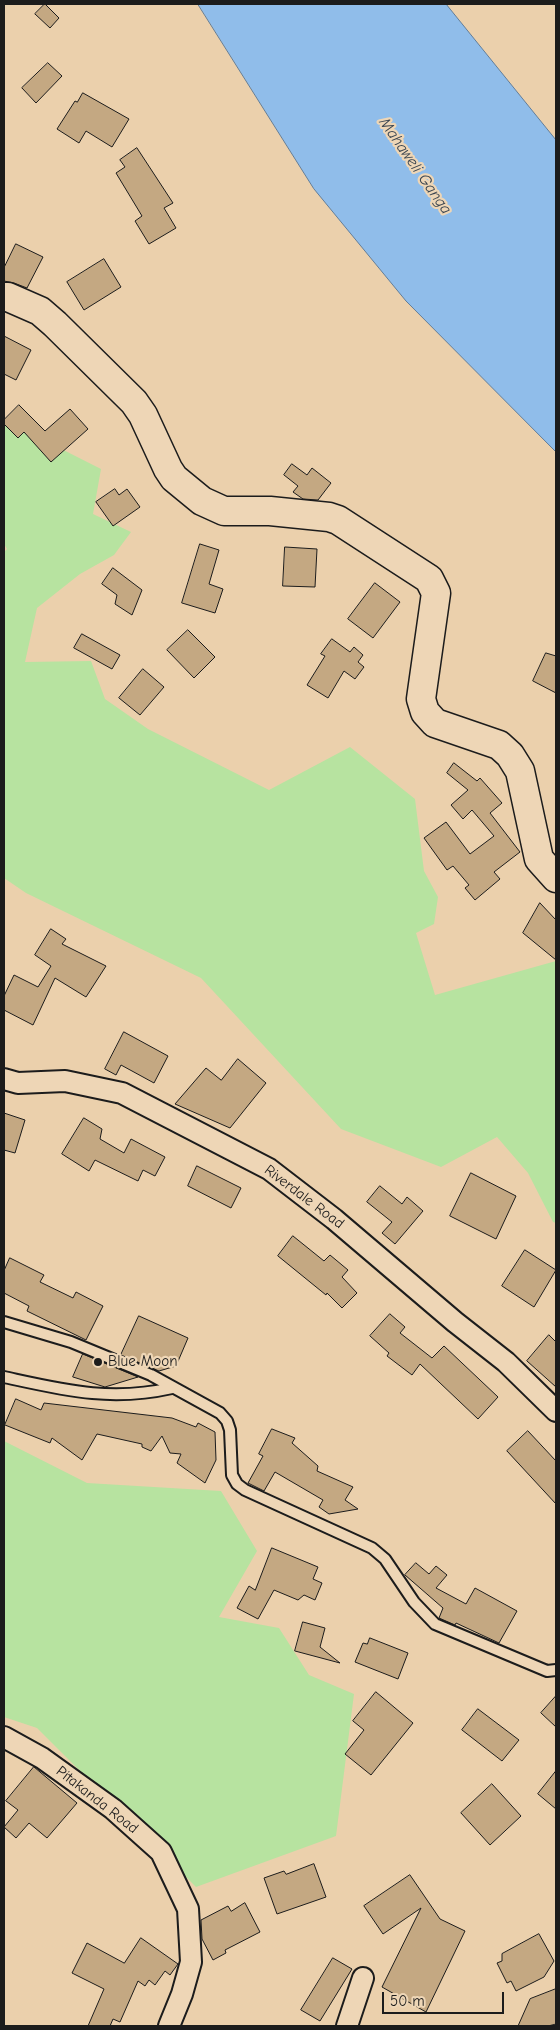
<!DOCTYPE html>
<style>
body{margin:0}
#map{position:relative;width:560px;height:2030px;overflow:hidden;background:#ebd0ac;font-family:"Comic Neue",sans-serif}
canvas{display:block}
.frame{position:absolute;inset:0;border:5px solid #1c1c1c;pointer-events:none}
.scale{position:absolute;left:382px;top:1992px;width:122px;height:22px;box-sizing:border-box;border:2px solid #1c1c1c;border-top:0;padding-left:6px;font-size:15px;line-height:18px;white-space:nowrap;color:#1c1c1c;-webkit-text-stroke:4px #eed6b6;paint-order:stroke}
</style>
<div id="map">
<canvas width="560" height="2030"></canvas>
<div class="frame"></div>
<div class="scale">50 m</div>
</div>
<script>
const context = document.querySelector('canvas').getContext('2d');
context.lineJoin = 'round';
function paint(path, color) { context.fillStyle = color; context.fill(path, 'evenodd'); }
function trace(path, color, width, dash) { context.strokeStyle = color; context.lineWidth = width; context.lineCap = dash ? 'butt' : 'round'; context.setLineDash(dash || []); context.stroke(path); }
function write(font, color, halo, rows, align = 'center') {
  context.font = font + ' "Comic Neue",sans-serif'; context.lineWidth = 4.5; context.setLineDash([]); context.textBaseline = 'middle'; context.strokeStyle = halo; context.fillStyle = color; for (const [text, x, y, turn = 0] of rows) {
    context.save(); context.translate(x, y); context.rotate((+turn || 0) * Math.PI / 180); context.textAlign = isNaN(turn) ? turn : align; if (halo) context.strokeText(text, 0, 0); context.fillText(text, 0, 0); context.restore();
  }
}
paint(new Path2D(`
 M4 420 101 469 93 514 131 532 114 555 80 574 37 608 25 662 91 661 105 699 148 729 269 790 350 747 415 799 424 871 438 897 434 924 416 933 435 995 556 961V1223L553 1222 528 1173 497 1137 441 1167 341 1129 201 978 26 893 4 878V552L7 549 4 544Z
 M4 1441 87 1483 221 1491 257 1551 219 1617 279 1628 309 1675 354 1694 336 1836 196 1887 37 1728 4 1717Z`), '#b7e3a0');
const water = new Path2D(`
 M198 4H446L556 140V452L406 301 314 189Z`);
paint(water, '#90bdea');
trace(water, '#627d98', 1);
const building = new Path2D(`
 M45 4 59 18 50 28 35 14Z
 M48 63 62 76 36 103 22 88Z
 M83 93 129 119 112 147 86 131 79 143 57 129 75 101 77 102Z
 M137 148 173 203 164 208 176 228 149 244 135 221 142 216 116 173 125 167 120 160Z
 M16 244 43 257 27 288 14 283 4 281V268Z
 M104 259 121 287 84 310 67 282Z
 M4 336 31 350 16 380 4 374Z
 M19 405 45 431 70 409 88 429 51 462 24 432 18 438 4 424V420Z
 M292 464 307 475 312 468 331 483 318 500 303 499 293 492 298 486 284 475Z
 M115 489 119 495 127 489 140 507 113 526 96 502Z
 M200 544 219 550 209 584 223 589 215 613 182 603Z
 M285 547 317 549 315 587 283 586Z
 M113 568 142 590 132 615 115 604 117 595 102 584Z
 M375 583 400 602 373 638 348 619Z
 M188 630 215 657 194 678 167 650Z
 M82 634 120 655 112 669 74 648Z
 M332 639 350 652 354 647 363 655 358 662 364 667 355 679 344 671 328 698 307 685 325 656 321 654Z
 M546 653 556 656V693L533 681Z
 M143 669 164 687 140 715 119 698Z
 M454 763 477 781 480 778 502 803 490 813 520 852 494 872 500 879 475 900 465 888 469 885 453 866 447 870 424 838 446 822 470 854 494 836 472 810 463 819 451 805 468 790 447 773Z
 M540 903 556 920V960L523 933Z
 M51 929 66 939 62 944 106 966 86 997 55 978 33 1025 4 1010V996L14 975 38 987 51 966 35 955Z
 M124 1032 168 1056 154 1083 121 1065 116 1075 105 1069Z
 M238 1059 266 1083 230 1128 175 1104 206 1068 221 1080Z
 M4 1113 25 1120 15 1153 4 1150Z
 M84 1118 102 1129 100 1139 124 1153 131 1139 165 1157 155 1176 143 1170 138 1181 95 1160 89 1171 62 1154Z
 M197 1166 241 1188 231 1208 188 1186Z
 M471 1173 516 1196 496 1239 450 1216Z
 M380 1186 402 1204 407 1197 423 1211 395 1244 382 1233 392 1222 367 1202Z
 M293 1236 324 1261 330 1255 348 1270 342 1277 357 1293 342 1308 327 1293 326 1295 278 1256Z
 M525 1250 556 1270 534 1307 502 1286Z
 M10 1258 44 1275 40 1282 73 1298 76 1292 103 1306 86 1340 27 1311 29 1306 4 1293V1271Z
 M390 1314 405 1327 400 1333 432 1358 444 1346 498 1397 478 1419 420 1364 412 1375 387 1356 389 1353 370 1336Z
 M139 1316 188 1338 176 1366 159 1371 121 1355Z
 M549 1335 556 1342V1387L527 1361Z
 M83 1354 138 1377 105 1387 73 1377Z
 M16 1399 41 1410 44 1403 172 1418 196 1427 198 1423 215 1432 216 1460 205 1483 177 1463 181 1454 170 1453 162 1436 151 1451 142 1447V1444L97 1434 82 1460 52 1438 50 1443 5 1425Z
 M272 1429 295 1438 292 1443 318 1466 317 1471 353 1487 345 1500 358 1509 329 1514 319 1507 323 1500 275 1472 264 1491 248 1483 263 1456 259 1454Z
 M528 1431 556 1461V1504L507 1451Z
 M272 1548 318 1567 313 1579 322 1583 315 1600 304 1595 298 1600 274 1590 258 1619 237 1608 249 1586 255 1590Z
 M416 1563 429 1574 436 1566 447 1575 436 1588 466 1604 475 1588 517 1611 499 1643 456 1623 455 1625 439 1618 443 1608 405 1575Z
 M303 1622 325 1628 320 1647 340 1663 295 1651Z
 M370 1638 408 1653 398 1679 355 1662 363 1643 367 1644Z
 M376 1692 413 1723 371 1775 345 1754 364 1730 353 1721Z
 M556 1696V1727L541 1713Z
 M478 1709 519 1740 502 1761 462 1730Z
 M34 1767 77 1803 47 1838 29 1823 16 1838 4 1827 18 1810 6 1801Z
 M556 1771V1809L538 1794Z
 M492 1784 521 1816 490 1845 461 1813Z
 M314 1864 326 1897 277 1914 264 1878 284 1871 286 1874Z
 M410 1875 440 1919 465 1931 426 2012 382 1987 421 1908 383 1934 364 1906Z
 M245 1903 260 1932 225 1950 226 1953 213 1960 202 1939 201 1920 228 1906 231 1911Z
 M539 1934 554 1961 544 1977 516 1991 511 1981 507 1983 497 1963 502 1961V1954Z
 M141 1938 178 1964 170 1975 165 1971 155 1985 149 1980 145 1986 138 1981 120 2022 113 2019 110 2026H88L104 1989 72 1973 87 1943 124 1963Z
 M333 1958 352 1969 320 2021 301 2010Z
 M556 1989V2024L548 2026H518L530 1999Z`);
paint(building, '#c4a882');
trace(building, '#1c1c1c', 1);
const lane = new Path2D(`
 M4 1322 71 1342 151 1375 220 1413 227 1421 230 1430 232 1475 237 1484 245 1490 372 1548 385 1559 414 1602 435 1624 547 1671 556 1670
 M4 1377C64 1390 110 1402 172 1388`);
const street = new Path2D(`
 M4 1079 18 1083 65 1081 122 1093 269 1169 334 1219 455 1322 506 1362 556 1411
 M4 1737 42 1758 113 1809 161 1852 188 1909 191 1962 182 1994 169 2026
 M347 2026 363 1978`);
const secondary = new Path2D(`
 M4 297H8L40 311 55 324 134 402 143 415 168 469 174 478 202 501 224 511H270L329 517 338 520 429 579 436 593 421 699 425 712 435 723 499 745 510 755 520 771 539 859 556 878`);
trace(lane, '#1c1c1c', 14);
trace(street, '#1c1c1c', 24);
trace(secondary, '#1c1c1c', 31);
trace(lane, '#eed6b6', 10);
trace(street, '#eed6b6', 20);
trace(secondary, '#eed6b6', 28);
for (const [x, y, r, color] of [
 [98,1362,5,"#1c1c1c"]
]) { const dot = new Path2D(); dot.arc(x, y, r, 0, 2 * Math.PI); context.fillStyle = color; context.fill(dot); trace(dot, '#eed6b6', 2); }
write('15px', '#1c1c1c', '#eed6b6', [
 ["Riverdale Road",304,1197,37],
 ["Pitakanda Road",97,1800,38]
]);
write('15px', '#1c1c1c', '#eed6b6', [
 ["Blue Moon",108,1362]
], 'left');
write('italic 16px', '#394450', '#eed6b6', [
 ["Mahaweli Ganga",415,166,55]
]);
</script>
